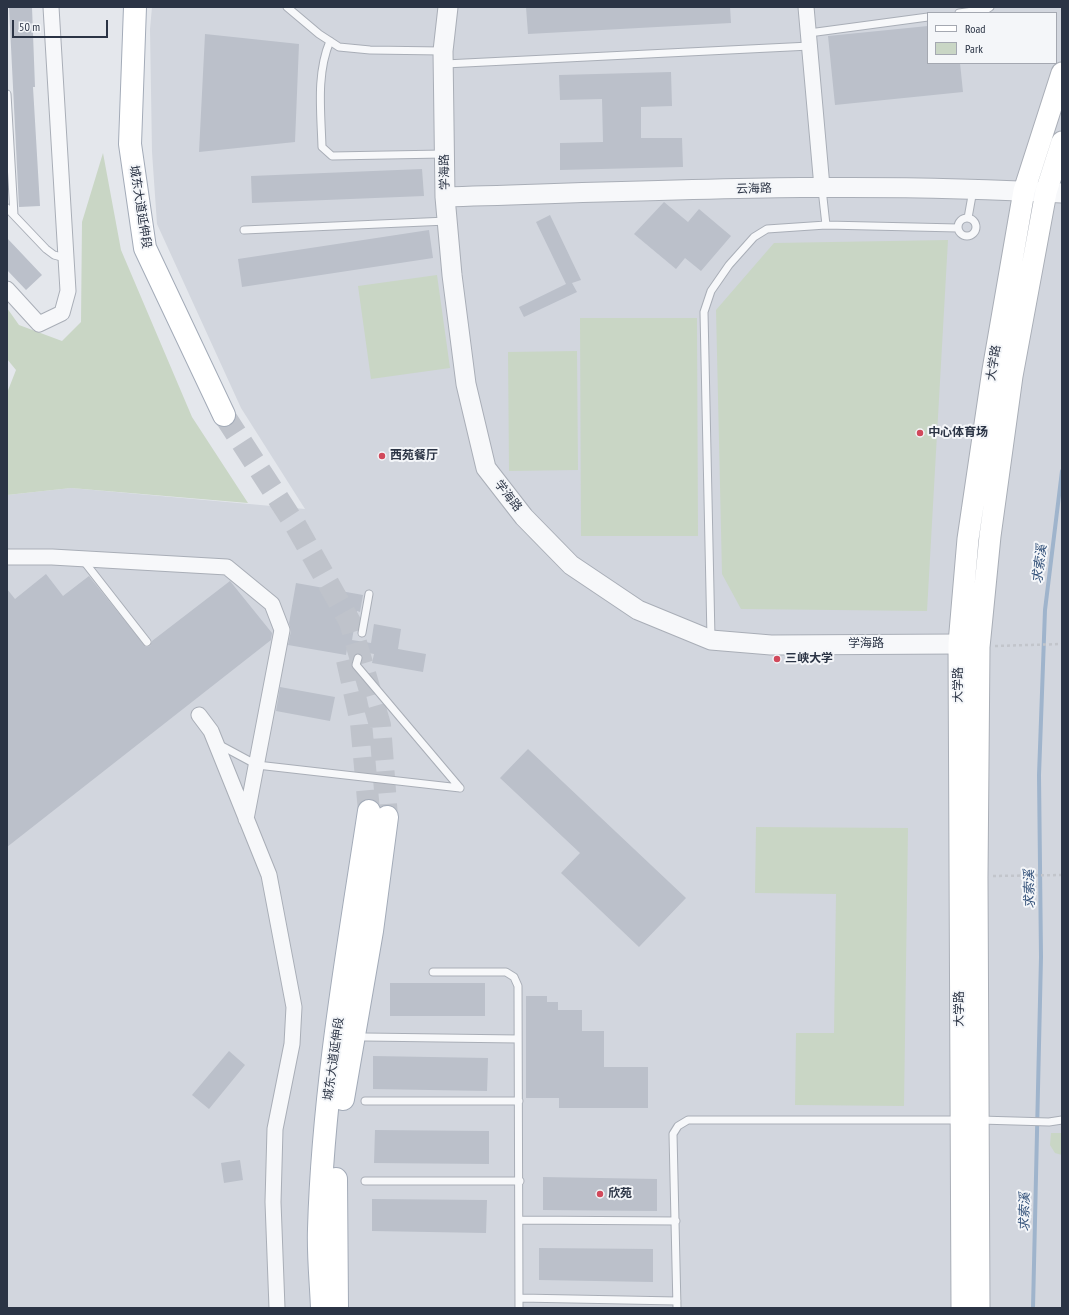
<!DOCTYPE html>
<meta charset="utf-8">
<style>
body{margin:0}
#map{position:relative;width:1069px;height:1315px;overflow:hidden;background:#e4e7ec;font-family:"PT Sans Narrow",sans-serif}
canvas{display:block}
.frame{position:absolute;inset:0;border:8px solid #2b3445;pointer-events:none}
.legend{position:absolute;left:927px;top:12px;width:130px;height:52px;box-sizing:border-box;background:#f4f6f9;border:1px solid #a4a8b1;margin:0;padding:5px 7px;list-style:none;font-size:12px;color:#2b3445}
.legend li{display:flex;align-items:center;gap:8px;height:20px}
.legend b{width:20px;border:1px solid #a4a8b1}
.scale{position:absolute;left:12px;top:20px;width:96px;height:18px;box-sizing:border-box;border:2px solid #2b3445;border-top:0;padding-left:5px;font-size:12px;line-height:14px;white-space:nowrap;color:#2b3445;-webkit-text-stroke:3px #f4f6f9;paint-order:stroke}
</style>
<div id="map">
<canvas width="1069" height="1315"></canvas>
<div class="frame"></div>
<ul class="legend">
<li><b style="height:5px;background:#fff"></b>Road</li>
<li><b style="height:11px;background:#c9d6c5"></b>Park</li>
</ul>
<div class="scale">50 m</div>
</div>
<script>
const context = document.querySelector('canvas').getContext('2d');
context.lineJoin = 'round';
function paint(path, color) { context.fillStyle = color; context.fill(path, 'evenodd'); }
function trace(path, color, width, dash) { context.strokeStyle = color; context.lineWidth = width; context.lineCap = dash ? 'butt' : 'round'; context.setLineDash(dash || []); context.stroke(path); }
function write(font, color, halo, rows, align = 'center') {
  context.font = font + ' "PT Sans Narrow","Noto Sans SC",sans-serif'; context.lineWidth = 4; context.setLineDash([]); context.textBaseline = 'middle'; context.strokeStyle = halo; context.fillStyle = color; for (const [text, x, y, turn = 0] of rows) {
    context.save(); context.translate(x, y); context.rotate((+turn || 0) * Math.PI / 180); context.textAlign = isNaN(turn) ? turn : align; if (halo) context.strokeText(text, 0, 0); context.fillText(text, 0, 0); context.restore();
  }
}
paint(new Path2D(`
 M152 7H1062V1308H7V495L71 488 305 509 241 408 157 224 152 152 150 29ZM928 13H1056V63H928Z`), '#d2d6de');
paint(new Path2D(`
 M103 153 121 250 192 417 248 503 71 488 7 495V393L16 370 7 359V308L19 325 62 341 81 322 82 222Z
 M948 240 927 611 741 609 722 574 716 310 774 243Z
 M437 275 450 368 371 379 358 286Z
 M580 318H697L698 536H581Z
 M577 351 578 470 509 471 508 352Z
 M756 827 908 828 904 1106 795 1105 796 1033H834L836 894 755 893Z
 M1051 1133H1062V1155L1055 1153 1050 1145Z`), '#c9d6c5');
trace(new Path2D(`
 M1033 1308 1041 957 1039 775 1045 610 1062 471`), '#9fb4cc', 4);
paint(new Path2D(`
 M9 7H32L35 87H33L40 206 19 207Z
 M526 7H730L731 23 528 34Z
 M928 26V63H960L963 92 835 105 828 36Z
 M205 34 299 44 295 142 199 152Z
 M671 72 672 106 641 107V138H682L683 167 560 170V143L603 142 602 99 560 100 559 75Z
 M422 169 424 196 252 203 251 176Z
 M664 202 688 222 699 209 731 236 701 271 685 258 676 269 634 234Z
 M550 215 581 280 572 283 577 292 524 317 519 307 566 284 536 222Z
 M429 230 433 258 242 287 238 259Z
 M7 238 42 275 26 290 7 270Z
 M46 574 63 596 89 576 146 647 150 646 152 641 230 581 272 633 271 640 7 847V589L15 599Z
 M296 583 363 595 360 612 357 611 352 640 371 643 374 624 401 629 398 649 426 654 423 672 372 663 374 654 347 649 346 655 288 645 291 631 289 623Z
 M280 687 335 697 330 721 276 711Z
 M528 749 686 898 639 947 561 873 580 853 500 778Z
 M390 983H485V1016H390Z
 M526 996H547V1002H558V1010H582V1031H604V1067H648V1108H559V1098H526Z
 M229 1051 245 1065 209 1109 192 1095Z
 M373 1056 488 1058 487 1091 373 1089Z
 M375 1130 489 1131V1164L374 1163Z
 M240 1160 243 1180 224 1183 221 1163Z
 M543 1177 657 1179V1211L543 1210Z
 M372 1199 487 1200 486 1233 372 1231Z
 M539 1248 653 1249V1282L539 1280Z`), '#bbc0ca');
trace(new Path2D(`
 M224 415 296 526 350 622 380 725 387 817
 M347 660 361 723 369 811`), '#bfc3cb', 22, [22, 11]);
const service = new Path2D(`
 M287 7 319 34 339 47 370 50 442 51
 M959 13 987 9 990 7
 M809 33 928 17
 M330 41C316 74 321 112 322 147L332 156 443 154
 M445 64 810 46
 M7 94 14 215
 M7 208 46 249 54 255 65 258
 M968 218 973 190
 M958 227a9 9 0 1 1 18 0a9 9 0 1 1-18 0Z
 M826 225 958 228
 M244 230 447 221
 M83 560 147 642
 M362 633 369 594
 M711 638 704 312 711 291 729 265 754 237 767 229 826 225 822 189
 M358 658 356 665 460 788
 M218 744 257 765 460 788
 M433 972H506L514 977 518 986 519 1308
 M365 1037 518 1039
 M365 1101H519
 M980 1120 1049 1122 1062 1120
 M365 1181H520
 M520 1220 676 1221
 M520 1298 677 1301
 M677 1308 673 1134 678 1126 688 1120H960`);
const minor = new Path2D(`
 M806 7 822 187
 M7 289 39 324 62 313 68 291 51 7
 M7 557H52L227 567 272 604 282 630 246 819
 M199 715 211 731 269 875 294 1007 292 1044 275 1129 273 1202 277 1308`);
const tertiary = new Path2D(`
 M448 7 443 51 445 197 452 275 466 384 486 468 524 517 571 565 638 610 711 640 771 645 959 644
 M445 197C651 191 856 181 1062 193`);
const secondary = new Path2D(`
 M962 1308 959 644 968 539 993 370 1024 191 1062 73
 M979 1308 977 877 979 647 990 536 1012 376 1046 192 1062 142`);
const primary = new Path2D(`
 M135 7 130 144 145 248 224 415
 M343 1099 372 931 387 817
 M336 1179 337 1308
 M322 1308C321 1282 318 1255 319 1229 323 1090 348 949 369 811`);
trace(service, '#a9aeb7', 9);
trace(minor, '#a9aeb7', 17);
trace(tertiary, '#a9aeb7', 21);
trace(secondary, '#a9aeb7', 23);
trace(primary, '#a3abb8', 24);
trace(new Path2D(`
 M995 646 1062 644
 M993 876 1062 875`), '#c2c5cb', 2.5, [3, 3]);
trace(service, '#f7f8fa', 7);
trace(minor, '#f7f8fa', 15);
trace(tertiary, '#f7f8fa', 19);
trace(secondary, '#fff', 21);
trace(primary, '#fff', 22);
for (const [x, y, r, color] of [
 [920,433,4,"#d1495b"],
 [382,456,4,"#d1495b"],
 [777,659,4,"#d1495b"],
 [600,1194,4,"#d1495b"]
]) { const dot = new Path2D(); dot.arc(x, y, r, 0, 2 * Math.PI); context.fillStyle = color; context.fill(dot); trace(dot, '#f4f6f9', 1.5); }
write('12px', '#2b3445', '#f4f6f9', [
 ["学海路",445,172,-91],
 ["云海路",754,189,-2],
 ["城东大道延伸段",140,207,81],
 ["大学路",994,363,-81],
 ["学海路",508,496,52],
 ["学海路",866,644],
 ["大学路",959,685,-90],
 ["大学路",960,1009,-90],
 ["城东大道延伸段",334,1059,-82]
]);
write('bold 12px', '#2b3445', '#f4f6f9', [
 ["中心体育场",928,433],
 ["西苑餐厅",390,456],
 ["三峡大学",785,659],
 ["欣苑",608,1194]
], 'left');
write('italic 13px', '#34527a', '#f4f6f9', [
 ["求索溪",1040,564,-83],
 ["求索溪",1030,889,-91],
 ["求索溪",1025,1212,-89]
]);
</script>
